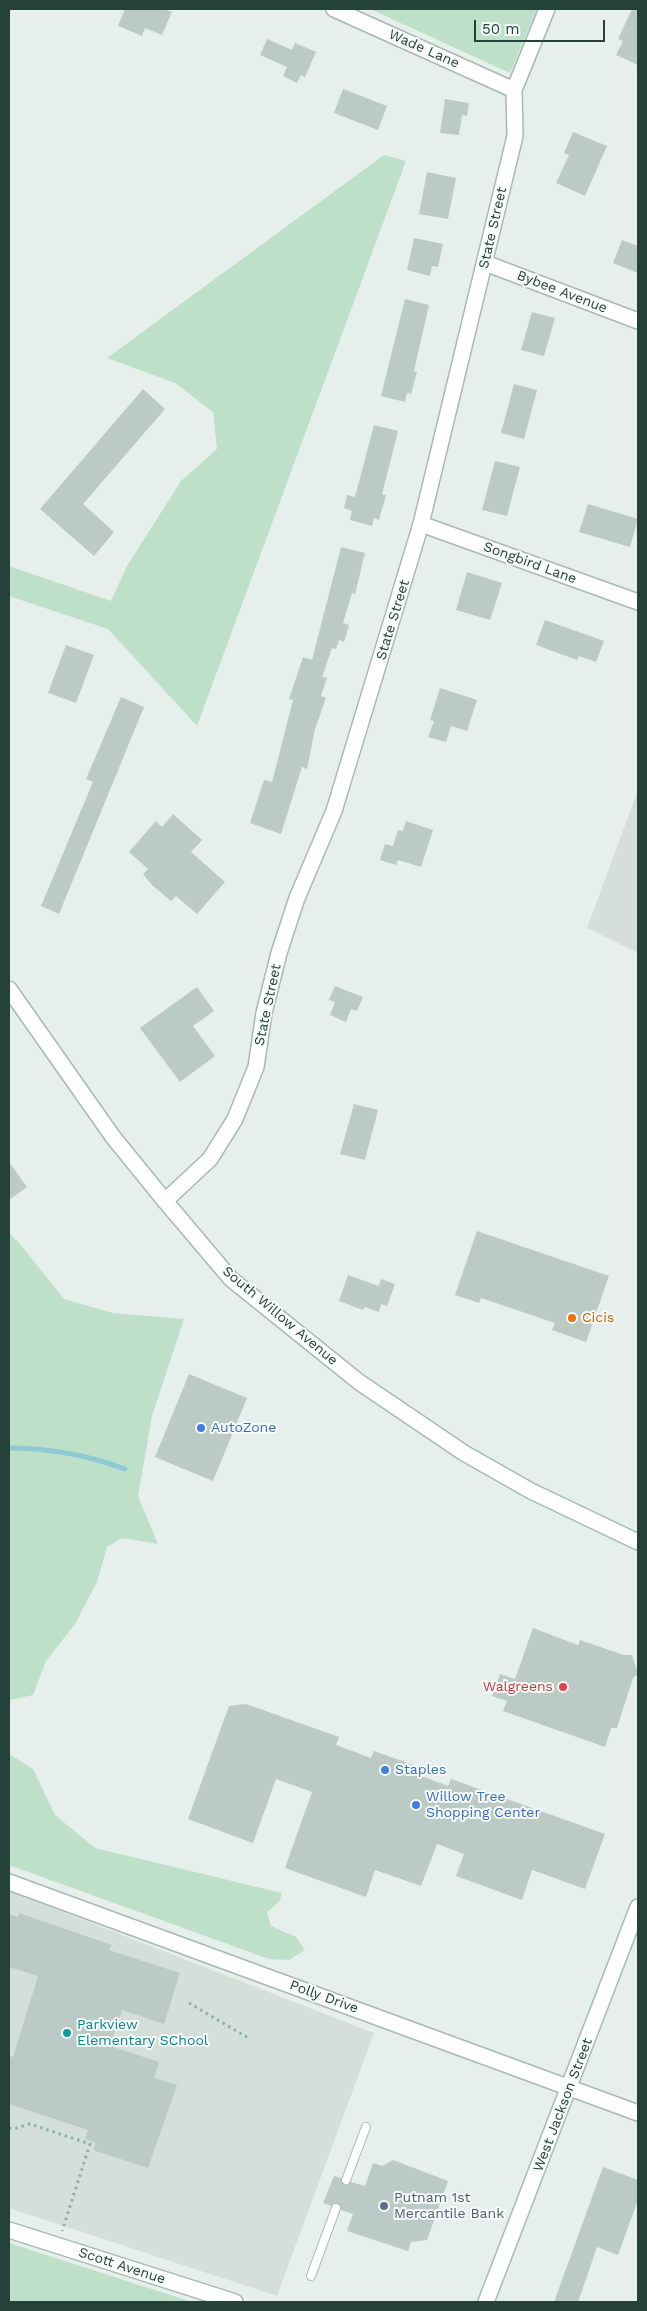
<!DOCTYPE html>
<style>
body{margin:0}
#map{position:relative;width:647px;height:2311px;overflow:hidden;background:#e6efeb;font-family:"Work Sans",sans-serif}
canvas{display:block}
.frame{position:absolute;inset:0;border:10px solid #24423a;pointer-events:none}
.scale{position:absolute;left:474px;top:20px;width:131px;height:22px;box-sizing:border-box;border:2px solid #24423a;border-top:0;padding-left:6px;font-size:15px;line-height:18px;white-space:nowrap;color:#24423a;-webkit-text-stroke:4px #f7fbf9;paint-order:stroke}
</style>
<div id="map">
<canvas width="647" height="2311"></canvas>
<div class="frame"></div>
<div class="scale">50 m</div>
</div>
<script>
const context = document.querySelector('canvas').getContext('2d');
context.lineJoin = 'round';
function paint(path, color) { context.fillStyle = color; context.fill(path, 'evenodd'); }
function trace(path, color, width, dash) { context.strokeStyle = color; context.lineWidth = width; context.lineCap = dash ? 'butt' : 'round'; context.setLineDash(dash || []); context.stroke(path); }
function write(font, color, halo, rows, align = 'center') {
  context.font = font + ' "Work Sans",sans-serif'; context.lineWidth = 4; context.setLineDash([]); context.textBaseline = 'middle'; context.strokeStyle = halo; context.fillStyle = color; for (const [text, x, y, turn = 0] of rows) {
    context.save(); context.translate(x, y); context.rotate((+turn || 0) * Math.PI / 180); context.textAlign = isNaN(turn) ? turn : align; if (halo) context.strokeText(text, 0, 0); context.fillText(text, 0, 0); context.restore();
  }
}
paint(new Path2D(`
 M638 790V953L587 928Z
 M9 1891 374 2033 277 2296 9 2208Z`), '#d4dfda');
paint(new Path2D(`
 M370 9H537L510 73Z
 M384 155 406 161 197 726 108 629 9 596V566L111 601 127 566 181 481 217 449 213 412 175 383 107 358Z
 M9 1233 20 1244 64 1299 113 1313 184 1319 152 1416 138 1496 158 1544 122 1538 107 1547 97 1582 75 1624 46 1661 33 1695 9 1700Z
 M9 1754 33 1769 55 1815 95 1848 282 1893 279 1902 267 1912 271 1926 296 1937 305 1950 289 1960 269 1959 9 1865Z
 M9 2243 192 2302H9Z`), '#bfe0c8');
trace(new Path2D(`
 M9 1448C49 1448 87 1455 125 1469`), '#8ec9d4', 5);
paint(new Path2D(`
 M125 9H164L172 12 162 35 145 28 142 36 118 26Z
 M632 9H638V65L616 55 623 41 618 39Z
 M267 39 292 50 295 43 316 52 305 77 301 75 297 83 283 76 287 67 260 55Z
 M343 89 387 106 378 130 334 113Z
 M445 99 469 103 467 116 462 115 459 135 440 133Z
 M573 132 607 146 585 196 556 183 569 155 564 153Z
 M427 172 456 178 448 219 419 214Z
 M414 238 443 244 438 267 432 266 430 276 407 270Z
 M622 240 638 246V273L613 263Z
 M405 299 429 305 414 371 417 372 411 394 407 393 405 402 381 396Z
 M532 312 555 318 544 356 521 350Z
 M514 384 537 390 524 439 501 433Z
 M143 389 165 409 83 504 114 532 94 556 40 509Z
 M374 425 398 431 382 494 386 495 379 520 374 518 372 526 350 520 352 511 344 508 347 495 355 497Z
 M495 461 520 467 507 516 482 510Z
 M588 504 638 519 630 547 579 532Z
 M341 547 365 553 355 594 352 593 343 623 349 625 344 642 339 640 336 649 332 648 322 677 327 678 321 696 326 698 315 729 307 769 302 767 281 834 250 823 264 780 272 782 293 700 289 699 303 657 312 660Z
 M467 572 502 583 490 620 456 610Z
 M545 620 604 641 596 662 579 656 577 660 536 645Z
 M66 645 94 655 76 703 48 693Z
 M440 688 477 700 467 731 451 726 446 742 428 737 434 721 430 720Z
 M121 697 144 707 59 914 41 906 93 782 86 779Z
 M173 814 202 840 191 852 225 882 197 914 176 896 171 901 152 885 143 874 148 869 129 852 156 821 162 827Z
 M406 821 433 830 421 867 398 860 396 865 380 860 385 844 393 846 398 830 403 831Z
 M335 986 363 997 357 1011 351 1009 346 1022 330 1015 335 1002 329 1000Z
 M197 987 214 1011 193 1026 215 1056 180 1082 140 1028Z
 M354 1104 378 1110 365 1160 340 1154Z
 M9 1162 27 1187 9 1200Z
 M477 1231 609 1276 586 1342 552 1330 555 1323 481 1298 479 1303 455 1295Z
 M348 1275 379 1286 381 1279 395 1284 387 1306 381 1304 379 1312 365 1307 363 1310 339 1301Z
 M189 1374 247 1398 213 1481 155 1457Z
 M533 1628 578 1645 580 1640 624 1655H632L638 1674 633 1678 617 1728H611L605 1747 503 1711 507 1701 492 1696 500 1674 515 1679Z
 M246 1704 339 1737 336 1745 371 1758 374 1751 416 1766 413 1773 448 1786 451 1779 605 1834 585 1889 532 1870 522 1900 456 1876 464 1854 437 1844 421 1886 375 1870 366 1897 285 1868 312 1792 276 1779 253 1843 188 1819 229 1706Z
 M19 1913 112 1945 109 1950 180 1973 164 2024 122 2010 110 2046 159 2062 154 2078 177 2085 148 2168 93 2150 96 2143 85 2139 88 2130 9 2104V2056L13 2057 38 1976 9 1967V1914L18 1917Z
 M393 2160 448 2181 427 2240 411 2242 408 2251 347 2231 353 2214 341 2210 337 2203 331 2206 323 2203 334 2176 341 2178 344 2185 351 2182 365 2186 373 2163 382 2166Z
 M603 2167 638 2180V2200L618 2255 597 2247 578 2302H554Z`), '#bbcac4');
const lane = new Path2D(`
 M346 2180 366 2127
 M311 2276 336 2208`);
const street = new Path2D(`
 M334 9 514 90
 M485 263 638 321
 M421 524 638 602
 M165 1201 210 1159 235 1119 256 1067 264 1013 279 953 297 898 334 811 421 524 515 136 514 90 547 9
 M9 1882 638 2113
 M9 2230 235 2302`);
const secondary = new Path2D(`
 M9 989 113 1137 165 1201 231 1279 359 1382 464 1453 531 1491 638 1542
 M486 2302 638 1907`);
trace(lane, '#a8b8b2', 10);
trace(street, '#a8b8b2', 18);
trace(secondary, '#a4bbb3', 18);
trace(new Path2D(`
 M189 2003 250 2039
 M9 2128 13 2129 30 2124 90 2144 62 2231`), '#86b3a5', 3, [2.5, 4]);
trace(lane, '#fff', 8);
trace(street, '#fff', 15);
trace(secondary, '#fff', 15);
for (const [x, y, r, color] of [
 [572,1318,5,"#e8710a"],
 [201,1428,5,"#3f7fe0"],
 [563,1687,5,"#e0444e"],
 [385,1770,5,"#3f7fe0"],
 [416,1805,5,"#3f7fe0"],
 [67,2033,5,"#0f9aa8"],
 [384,2206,5,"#5c6f8a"]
]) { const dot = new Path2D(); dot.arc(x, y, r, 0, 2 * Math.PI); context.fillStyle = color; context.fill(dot); trace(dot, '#f7fbf9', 2); }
write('14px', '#24423a', '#f7fbf9', [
 ["Wade Lane",424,49,24],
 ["State Street",493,228,-77],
 ["Bybee Avenue",562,292,21],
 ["Songbird Lane",530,563,20],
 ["State Street",393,620,-73],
 ["State Street",268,1005,-78],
 ["South Willow Avenue",280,1316,40],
 ["Polly Drive",324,1997,20],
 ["West Jackson Street",563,2105,-69],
 ["Scott Avenue",122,2266,18]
]);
write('14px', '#c56008', '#f7fbf9', [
 ["Cicis",582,1318]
], 'left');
write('14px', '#366cbe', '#f7fbf9', [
 ["AutoZone",211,1428],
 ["Staples",395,1770],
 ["Willow Tree",426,1797],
 ["Shopping Center",426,1813]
], 'left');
write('14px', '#be3a42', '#f7fbf9', [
 ["Walgreens",553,1687]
], 'right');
write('14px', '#0d838f', '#f7fbf9', [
 ["Parkview",77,2025],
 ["Elementary SChool",77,2041]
], 'left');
write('14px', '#4e5e75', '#f7fbf9', [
 ["Putnam 1st",394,2198],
 ["Mercantile Bank",394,2214]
], 'left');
</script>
